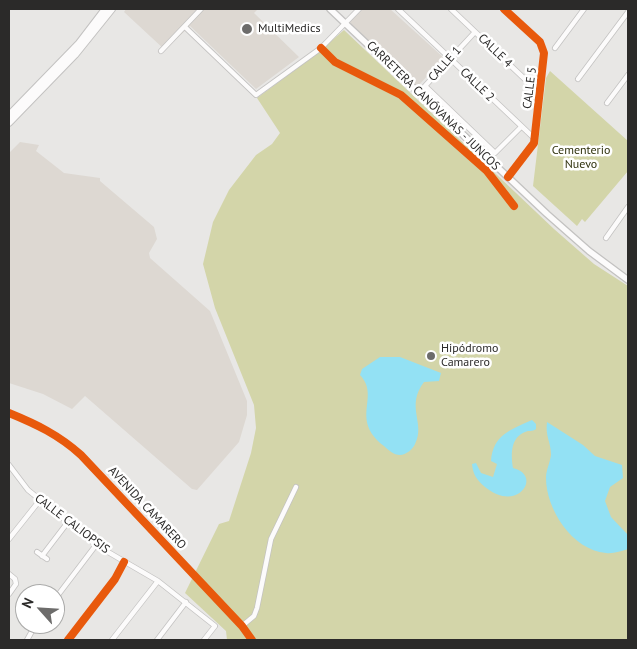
<!DOCTYPE html>
<meta charset="utf-8">
<style>
body{margin:0}
#map{position:relative;width:637px;height:649px;overflow:hidden;background:#e8e7e5;font-family:"PT Sans",sans-serif}
canvas{display:block}
.frame{position:absolute;inset:0;border:10px solid #2b2a29;pointer-events:none}
.north{position:absolute;left:15px;top:584px;width:50px;height:50px;box-sizing:border-box;background:#fff;border:1px solid #aaaaa9;border-radius:50%;rotate:296deg;font-size:14px;font-weight:700;line-height:20px;text-align:center;color:#2b2a29}
.north::after{content:'';display:block;margin:auto;width:18px;height:22px;background:#6d6c6b;clip-path:polygon(50% 0,100% 100%,50% 72%,0 100%)}
</style>
<div id="map">
<canvas width="637" height="649"></canvas>
<div class="frame"></div>
<div class="north">N</div>
</div>
<script>
const context = document.querySelector('canvas').getContext('2d');
context.lineJoin = 'round';
function paint(path, color) { context.fillStyle = color; context.fill(path, 'evenodd'); }
function trace(path, color, width, dash) { context.strokeStyle = color; context.lineWidth = width; context.lineCap = dash ? 'butt' : 'round'; context.setLineDash(dash || []); context.stroke(path); }
function write(font, color, halo, rows, align = 'center') {
  context.font = font + ' "PT Sans",sans-serif'; context.lineWidth = 5; context.setLineDash([]); context.textBaseline = 'middle'; context.strokeStyle = halo; context.fillStyle = color; for (const [text, x, y, turn = 0] of rows) {
    context.save(); context.translate(x, y); context.rotate((+turn || 0) * Math.PI / 180); context.textAlign = isNaN(turn) ? turn : align; if (halo) context.strokeText(text, 0, 0); context.fillText(text, 0, 0); context.restore();
  }
}
paint(new Path2D(`
 M126 9H258L254 13 299 57 256 89 190 26 165 50 124 12Z
 M363 9H390L444 58 417 87 351 26 350 22Z
 M20 142 39 145 36 151 64 173 100 178V181L154 227 157 239 149 253 150 258 210 311 247 401V415L239 442 197 490 192 489 85 396 72 409 43 394 9 383V153Z`), '#ddd8d2');
paint(new Path2D(`
 M344 30 554 229 594 264 628 286V640H227L226 631 185 593 219 524 229 521 251 453 256 428 254 405 215 308 203 264 213 222 229 190 256 155 272 144 280 133 257 98 315 55Z
 M550 71 628 141V171L585 222 582 219 577 226 533 186 546 78Z`), '#d3d5a9');
paint(new Path2D(`
 M380 357H400L441 373 439 381 424 382C405 407 426 423 415 444 413 449 406 455 400 455 394 455 388 450 384 446 349 419 381 397 360 375L362 369Z
 M532 420 536 424V429C532 432 529 430 525 432 510 438 511 455 513 468 543 475 518 514 485 487 477 480 473 475 472 464L476 463 481 473 493 477 497 464 491 461C493 435 510 430 532 420Z
 M547 422 583 445 595 456 622 465 623 478 610 487 605 501 611 517 628 535V549C621 551 613 554 606 553 572 550 546 509 546 478 546 470 550 463 551 455 551 442 545 436 547 422Z`), '#93e1f4');
const street = new Path2D(`
 M398 9 535 139
 M451 9 531 85 541 90
 M504 9 540 42 544 53 534 143 508 177
 M185 27 256 95 321 48 359 9
 M475 32 425 86 495 153 521 127
 M321 48 335 62 401 95 487 171 514 206
 M555 48 584 9
 M161 51 201 9
 M578 79 628 12
 M607 103 628 75
 M606 238 628 207
 M9 413C36 424 59 435 81 455L242 626 252 640
 M9 465 28 490 96 545 158 581 215 626 204 640
 M9 539 40 500
 M37 552 47 559
 M42 556 68 522
 M9 574 15 579 16 584 9 594
 M55 599 96 545
 M242 626 254 616 257 608 271 539 296 487
 M27 640 36 624
 M68 640 115 579 124 562
 M112 640 158 581
 M157 640 186 602`);
const secondary = new Path2D(`
 M330 9 547 214 589 251 628 280`);
const primary = new Path2D(`
 M9 115 79 43 105 9
 M9 123 75 55 112 9`);
trace(street, '#c3c2c1', 6);
trace(secondary, '#c3c2c1', 8);
trace(primary, '#c3c2c1', 8);
trace(street, '#fcfbfb', 4.5);
trace(secondary, '#fcfbfb', 5.5);
trace(primary, '#fcfbfb', 6);
trace(new Path2D(`
 M504 9 540 42 544 53 534 143 508 177
 M321 48 335 62 401 95 487 171 514 206
 M9 413C36 424 59 435 81 455L242 626 252 640
 M68 640 115 579 124 562`), '#e8590c', 8);
for (const [x, y, r, color] of [
 [247,29,6,"#6d6c6b"],
 [431,356,5,"#6d6c6b"]
]) { const dot = new Path2D(); dot.arc(x, y, r, 0, 2 * Math.PI); context.fillStyle = color; context.fill(dot); trace(dot, '#fff', 2); }
write('12px', '#2b2a29', '#fff', [
 ["MultiMedics",258,29],
 ["Hipódromo",441,349],
 ["Camarero",441,363]
], 'left');
write('12px', '#2b2a29', '#fff', [
 ["CALLE 4",495,51,44],
 ["CALLE 1",445,64,-48],
 ["CALLE 2",477,85,44],
 ["CALLE 5",530,88,-83],
 ["CARRETERA CANÓVANAS - JUNCOS",433,106,44],
 ["AVENIDA CAMARERO",147,508,47],
 ["CALLE CALIOPSIS",72,524,37]
]);
write('12px', '#2f310c', '#fff', [
 ["Cementerio",581,151],
 ["Nuevo",581,165]
]);
</script>
